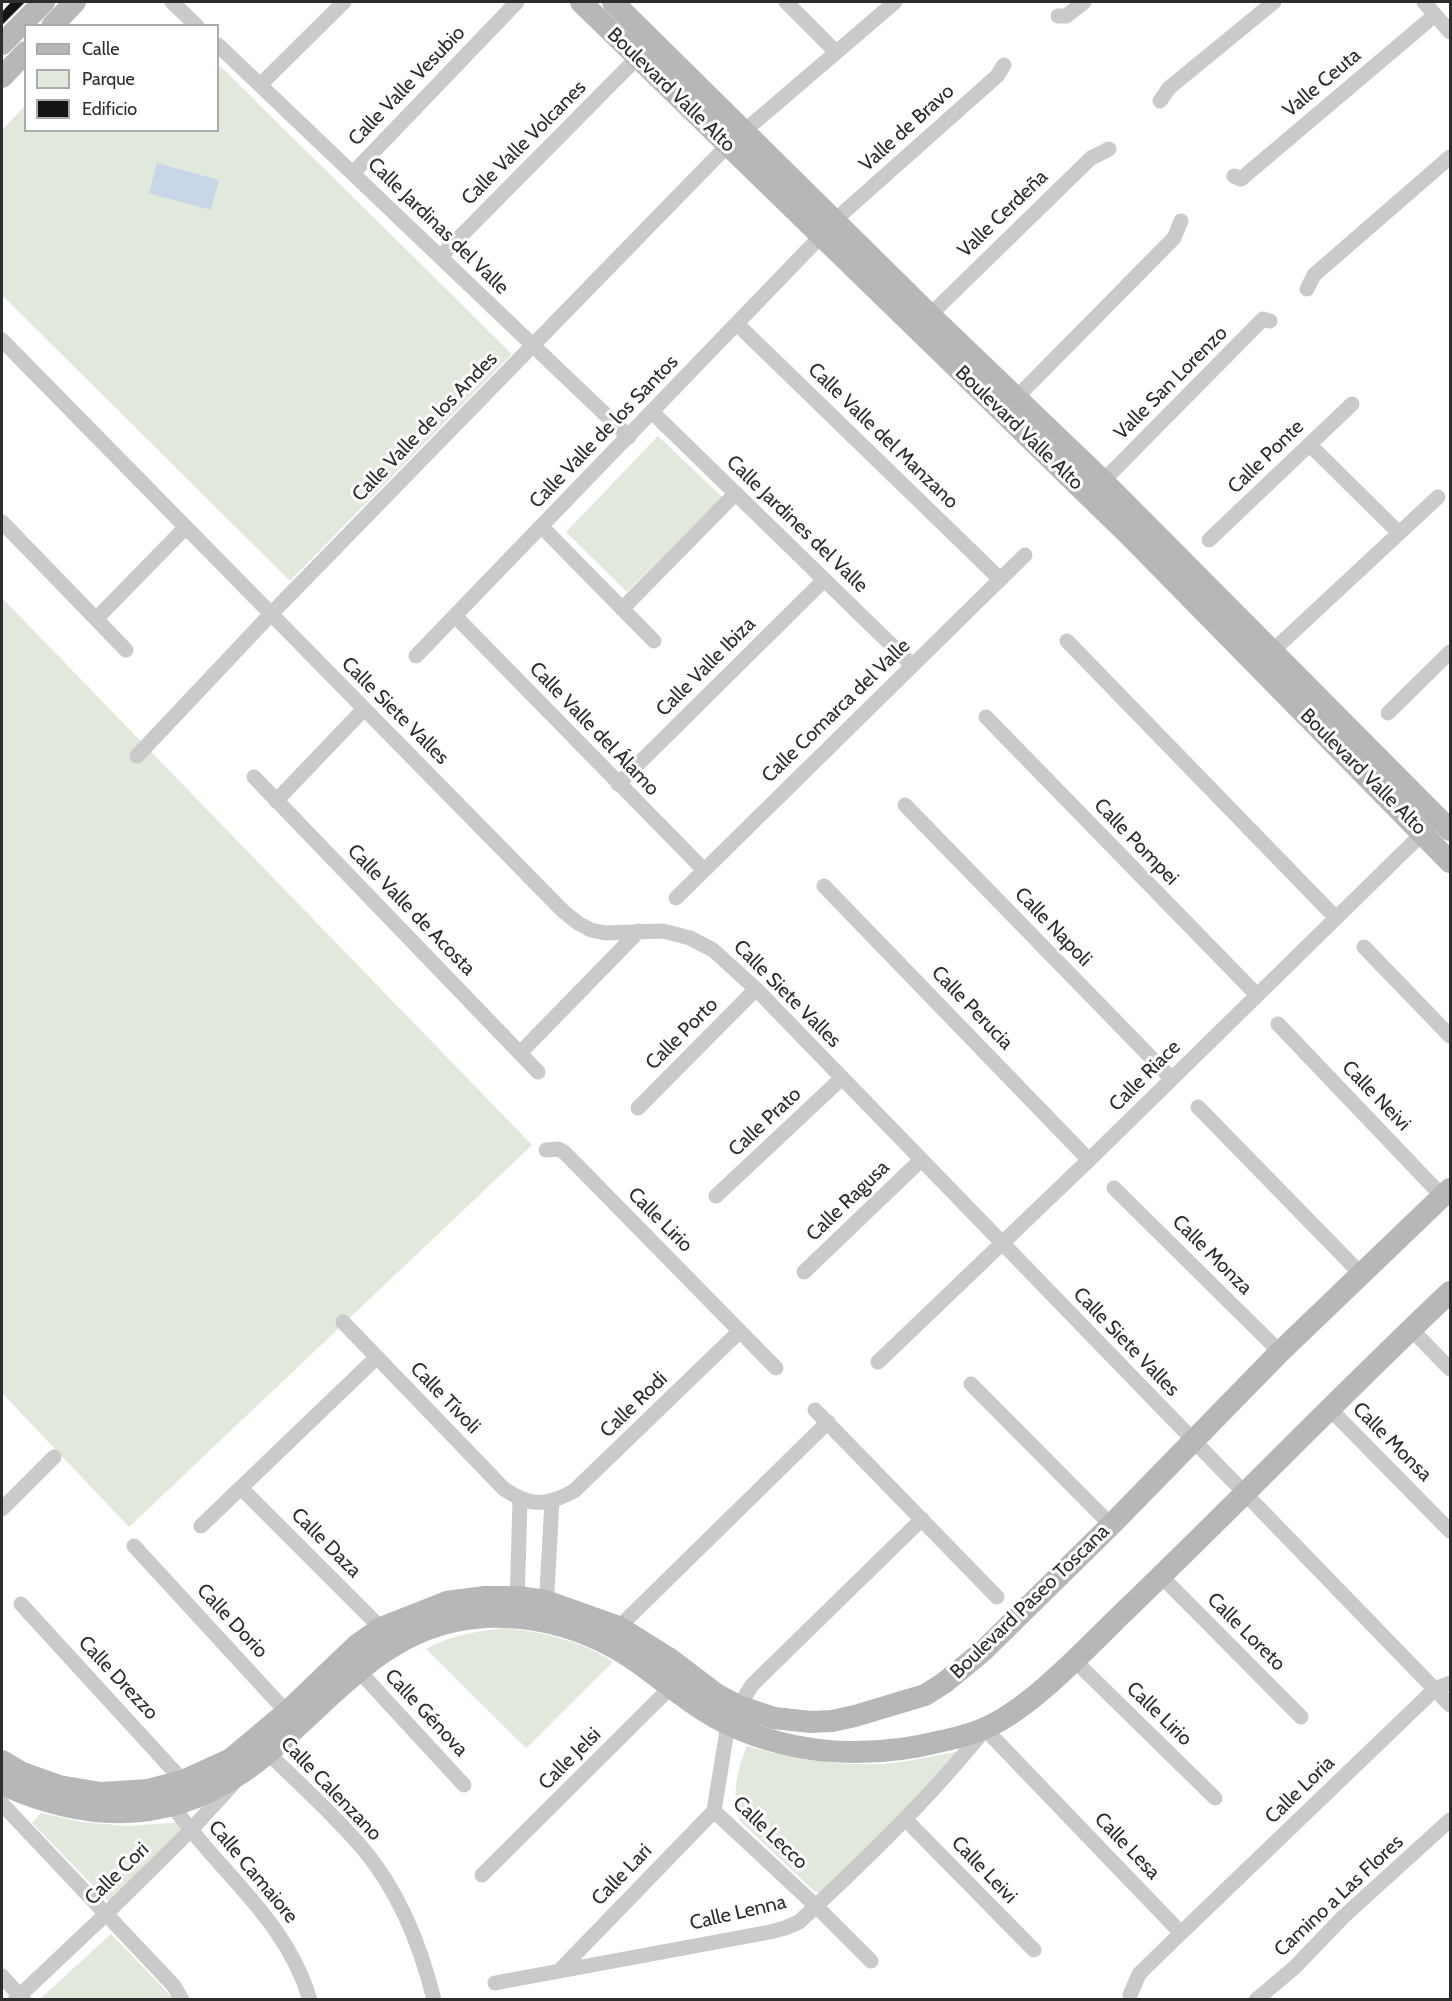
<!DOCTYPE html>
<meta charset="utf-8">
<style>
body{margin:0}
#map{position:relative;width:1452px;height:2001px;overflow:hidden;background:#fff;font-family:Cabin,sans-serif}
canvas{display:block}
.frame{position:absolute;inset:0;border:3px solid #2d2d2d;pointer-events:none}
.legend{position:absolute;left:24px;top:24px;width:195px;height:108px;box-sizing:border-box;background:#fff;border:2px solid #ababab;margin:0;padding:8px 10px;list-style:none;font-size:18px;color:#2d2d2d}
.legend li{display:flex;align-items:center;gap:12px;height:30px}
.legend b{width:30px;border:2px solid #ababab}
</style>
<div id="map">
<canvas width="1452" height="2001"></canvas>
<div class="frame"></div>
<ul class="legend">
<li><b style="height:8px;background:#b7b7b7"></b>Calle</li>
<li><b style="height:16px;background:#e0e9db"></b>Parque</li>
<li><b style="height:16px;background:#141414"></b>Edificio</li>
</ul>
</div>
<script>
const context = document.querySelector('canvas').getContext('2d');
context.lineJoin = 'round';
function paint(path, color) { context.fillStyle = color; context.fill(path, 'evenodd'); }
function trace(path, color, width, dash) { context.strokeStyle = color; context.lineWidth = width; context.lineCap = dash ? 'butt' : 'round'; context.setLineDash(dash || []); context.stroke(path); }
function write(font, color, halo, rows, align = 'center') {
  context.font = font + ' Cabin,sans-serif'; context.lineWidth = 6; context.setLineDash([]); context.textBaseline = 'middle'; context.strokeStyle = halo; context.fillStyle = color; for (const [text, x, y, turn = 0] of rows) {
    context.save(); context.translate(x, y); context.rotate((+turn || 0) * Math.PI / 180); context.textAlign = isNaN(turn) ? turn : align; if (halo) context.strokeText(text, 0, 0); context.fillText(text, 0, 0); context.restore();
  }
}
paint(new Path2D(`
 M218 64 512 354 290 581 2 295V130L25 106 26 130H218Z
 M658 436 722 497 627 592 566 532Z
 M2 598 532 1145 129 1527 2 1393Z
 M506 1628C545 1633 580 1640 613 1662L526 1748 426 1649C450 1635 479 1631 506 1628Z
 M747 1746C792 1759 835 1766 883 1764 907 1762 932 1756 956 1752L961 1757 824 1894 815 1892 740 1821C731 1796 737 1770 747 1746Z
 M41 1813 82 1822 128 1826 182 1822 186 1828 110 1903 32 1823Z
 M111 1934 174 1999 41 1998Z`), '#e0e9db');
paint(new Path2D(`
 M157 163 219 180 211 210 149 193Z`), '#c9d5e8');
paint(new Path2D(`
 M11 2H25L2 25V12Z`), '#141414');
trace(new Path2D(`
 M172 2 197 26
 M786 2 836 52
 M1424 2 1450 32
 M1058 16H1066L1084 2
 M218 45 629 437
 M260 85 344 2
 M1160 101 1169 88 1274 2
 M353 173 517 2
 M1234 176 1241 179 1435 15
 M835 220 997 76 1004 65
 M440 257 638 57
 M1307 289 1314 275 1450 157
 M930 315 1091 158 1109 149
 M737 324 1000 579
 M2 340 563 911 578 923 591 930 605 933 663 931 690 938 713 950 756 989 1450 1705
 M1016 398 1174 238 1181 221
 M652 412 912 665
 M1310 445 1399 533
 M1103 481 1263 319 1270 321
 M2 522 126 650
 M542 527 654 641
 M1209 540 1352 404
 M622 609 736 493
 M455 616 704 870
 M96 619 185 528
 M1067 641 1336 918
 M416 656 821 236
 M1266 657 1438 497
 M1388 713 1450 652
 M986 717 1257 995
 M137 756 271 614 728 145 895 2
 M254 777 538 1072
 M618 784 824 580
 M276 801 364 709
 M905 805 1172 1079
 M824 886 1089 1160
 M676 898 1025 555
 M1364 947 1450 1036
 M1278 1024 1443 1197
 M520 1053 639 931
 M1198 1107 1362 1275
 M638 1108 756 989
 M546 1150 558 1149 564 1152 776 1368
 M1114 1188 1280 1352
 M716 1196 842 1078
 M804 1272 921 1160
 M343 1322 504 1489C531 1507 546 1506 574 1491L740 1331
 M1411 1329 1450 1369
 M878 1362 1089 1160 1427 829
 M971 1384 1111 1525
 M1329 1408 1450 1531
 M815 1410 997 1597
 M241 1488 381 1628
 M2 1509 54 1457
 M201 1526 377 1357
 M134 1546 293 1719
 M1161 1576 1301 1717
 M21 1604 183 1781
 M517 1605 520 1500
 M546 1609 552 1501
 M619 1627 828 1422
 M1074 1660 1215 1798
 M358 1670 464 1785
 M263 1748C297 1782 333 1813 364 1850 399 1892 421 1947 434 2000
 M2 1804 174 1986 182 2000
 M173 1806C219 1873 286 1918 310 2000
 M905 1819 1034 1950
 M482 1875 676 1682
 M1181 1933 1435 1689 1450 1683
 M871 1961 816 1906 714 1811 728 1724 752 1685 922 1519
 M561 1969 714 1811
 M2 1976 24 2000
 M495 1983 770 1932 785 1928 799 1922C864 1861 929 1799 985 1729L1181 1933 1139 1974 1130 1995
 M15 2000 106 1914 190 1831 233 1784
 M1256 2000 1295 1967 1343 1917 1450 1820`), '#cacaca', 15);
trace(new Path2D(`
 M581 2 1128 534 1450 862
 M613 2 930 315 1103 481 1450 830
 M52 26 75 2
 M2 44 44 2
 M2 77 26 52
 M2 1761 22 1773 59 1786 101 1793 148 1790 183 1781 231 1759 287 1712 357 1645 381 1628 447 1602 485 1597H518L546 1601 619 1627 670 1659 716 1694 738 1706 774 1718 811 1722 832 1721 855 1716 925 1695 944 1683 983 1651 1111 1525 1280 1352 1450 1189
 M2 1784C83 1821 163 1826 240 1774 261 1760 281 1742 300 1724 347 1681 390 1634 456 1621 518 1608 586 1626 637 1662 668 1684 696 1709 730 1725 797 1756 871 1759 942 1741 955 1738 970 1735 983 1729 1032 1709 1090 1644 1129 1607 1237 1503 1341 1395 1450 1292`), '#b7b7b7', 22);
write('20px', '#2d2d2d', '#fff', [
 ["Valle Ceuta",1322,83,-40],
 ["Calle Valle Vesubio",407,86,-46],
 ["Boulevard Valle Alto",671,90,44],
 ["Valle de Bravo",907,128,-42],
 ["Calle Valle Volcanes",524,143,-45],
 ["Valle Cerdeña",1003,214,-44],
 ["Calle Jardinas del Valle",438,226,44],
 ["Valle San Lorenzo",1171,383,-45],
 ["Calle Valle de los Andes",425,427,-46],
 ["Boulevard Valle Alto",1019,428,44],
 ["Calle Valle de los Santos",604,432,-46],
 ["Calle Valle del Manzano",883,436,44],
 ["Calle Ponte",1266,457,-44],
 ["Calle Jardines del Valle",797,524,44],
 ["Calle Valle Ibiza",706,667,-45],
 ["Calle Siete Valles",395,711,45],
 ["Calle Comarca del Valle",836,711,-44],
 ["Calle Valle del Álamo",594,729,46],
 ["Boulevard Valle Alto",1363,772,45],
 ["Calle Pompei",1136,842,46],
 ["Calle Valle de Acosta",411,910,46],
 ["Calle Napoli",1053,927,46],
 ["Calle Siete Valles",787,994,45],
 ["Calle Perucia",972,1008,46],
 ["Calle Porto",682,1034,-45],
 ["Calle Riace",1145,1076,-45],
 ["Calle Neivi",1376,1096,46],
 ["Calle Prato",765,1122,-43],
 ["Calle Ragusa",848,1201,-44],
 ["Calle Lirio",660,1220,45],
 ["Calle Monza",1212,1255,45],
 ["Calle Siete Valles",1126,1342,46],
 ["Calle Tívoli",445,1398,46],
 ["Calle Rodi",634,1405,-44],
 ["Calle Monsa",1392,1442,45],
 ["Calle Daza",326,1543,45],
 ["Boulevard Paseo Toscana",1030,1602,-44],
 ["Calle Dorio",232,1621,47],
 ["Calle Loreto",1246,1632,45],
 ["Calle Drezzo",118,1678,47],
 ["Calle Génova",426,1713,47],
 ["Calle Lirio",1159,1714,44],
 ["Calle Jelsi",570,1759,-45],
 ["Calle Calenzano",331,1789,46],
 ["Calle Loria",1300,1790,-44],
 ["Calle Lecco",770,1833,44],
 ["Calle Lesa",1127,1846,46],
 ["Calle Leivi",984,1870,46],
 ["Calle Camaiore",253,1872,50],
 ["Calle Cori",117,1874,-44],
 ["Calle Lari",622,1875,-46],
 ["Camino a Las Flores",1339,1896,-43],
 ["Calle Lenna",738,1913,-13]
]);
</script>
